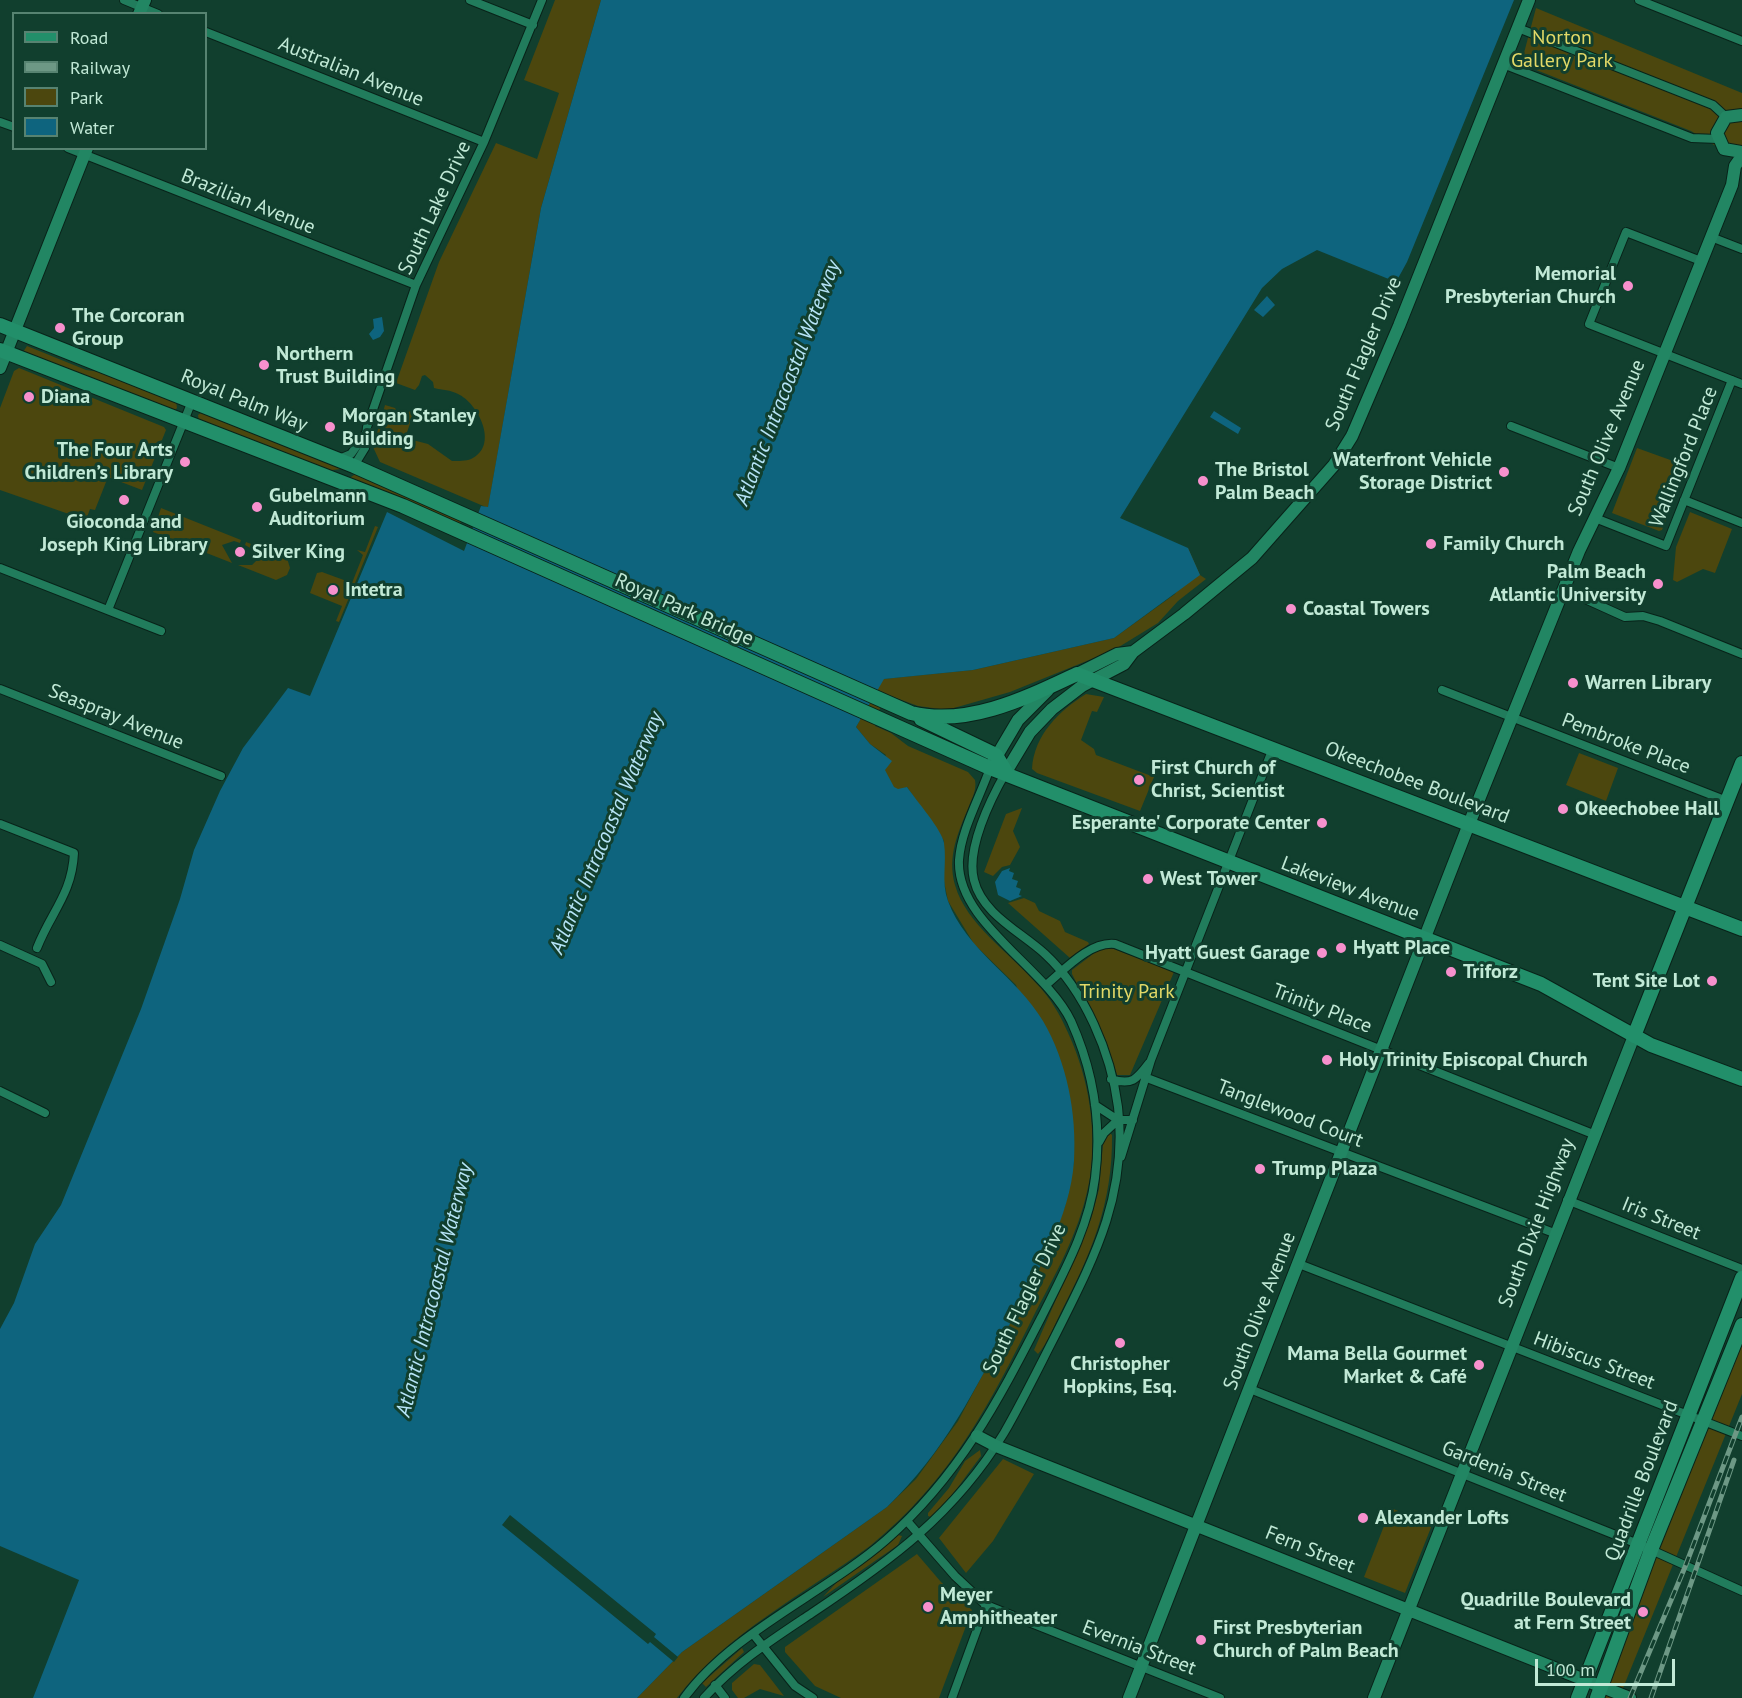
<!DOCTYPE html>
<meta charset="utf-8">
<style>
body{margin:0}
#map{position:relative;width:1742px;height:1698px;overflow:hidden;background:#113f2e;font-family:"PT Sans",sans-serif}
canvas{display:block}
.legend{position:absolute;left:12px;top:12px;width:195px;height:138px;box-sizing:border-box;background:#113f2e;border:2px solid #578371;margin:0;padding:8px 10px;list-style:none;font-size:18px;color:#c1e9d6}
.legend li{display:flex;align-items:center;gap:12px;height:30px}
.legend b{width:30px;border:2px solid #578371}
.scale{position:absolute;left:1535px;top:1659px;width:140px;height:27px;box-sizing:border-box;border:3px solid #c1e9d6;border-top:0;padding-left:8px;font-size:18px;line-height:21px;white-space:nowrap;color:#c1e9d6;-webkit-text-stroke:4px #113f2e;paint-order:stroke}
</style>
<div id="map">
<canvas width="1742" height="1698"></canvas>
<ul class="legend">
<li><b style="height:8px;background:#228f6a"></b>Road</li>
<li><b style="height:8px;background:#6d9885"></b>Railway</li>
<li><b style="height:16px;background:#4c470e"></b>Park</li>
<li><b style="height:16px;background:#0e647e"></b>Water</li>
</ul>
<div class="scale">100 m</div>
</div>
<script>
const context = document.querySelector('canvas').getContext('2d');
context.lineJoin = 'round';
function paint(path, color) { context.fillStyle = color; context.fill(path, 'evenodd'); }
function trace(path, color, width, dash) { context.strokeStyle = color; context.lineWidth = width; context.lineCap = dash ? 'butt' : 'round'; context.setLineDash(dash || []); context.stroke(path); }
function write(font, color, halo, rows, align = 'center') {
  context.font = font + ' "PT Sans",sans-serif'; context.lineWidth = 6; context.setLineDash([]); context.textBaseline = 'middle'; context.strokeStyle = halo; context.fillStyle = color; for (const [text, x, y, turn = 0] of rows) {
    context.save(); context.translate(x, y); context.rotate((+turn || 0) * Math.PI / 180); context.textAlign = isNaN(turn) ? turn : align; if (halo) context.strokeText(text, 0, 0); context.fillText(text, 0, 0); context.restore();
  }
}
paint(new Path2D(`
 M555 0H601L541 208 488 508 380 462 373 447 385 405 395 408 400 416 415 409 405 438 428 444 452 461C458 461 466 461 471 459 500 446 478 403 458 394 451 390 442 390 434 388L433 382 425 375 422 376 419 385 415 390 396 383 439 262 496 143 537 159 559 93 524 80Z
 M1536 8 1742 93V162L1691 131 1521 64Z
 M27 346 86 370 107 373 176 401 177 408 174 411 23 352Z
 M19 368 164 427 166 430 142 490 108 477 95 510 90 509 86 520 0 490V408L14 371Z
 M202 412 342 468 341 469 324 471 199 422 198 415Z
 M1637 448 1687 466 1662 530 1659 531 1612 513Z
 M357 473 462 520 459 525 348 479Z
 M161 508 241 540 240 543 234 541 222 545 232 563 153 532Z
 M1690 512 1732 529 1715 573 1703 569 1677 582 1673 580 1676 547Z
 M375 526 378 527 339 622 336 621 342 606 310 593 317 573 322 572 352 583 363 555 357 550 365 552Z
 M246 542 287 558 290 568 287 575 276 580 238 565H252L258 559 252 549 245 545Z
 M1188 548 1200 575 1206 579 1178 601 1158 623 1114 650 1010 692 947 710 918 706 888 695 878 712 875 726 891 733 908 746 968 772 975 780C977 790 972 798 969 806 958 833 947 856 955 885 966 924 1009 952 1035 982 1050 997 1061 1016 1069 1035 1089 1079 1097 1130 1090 1177 1082 1226 1059 1268 1036 1311 990 1404 952 1479 870 1546 806 1593 725 1634 677 1698H637L682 1652 887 1507 916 1479 958 1421 1049 1250 1065 1206 1074 1162 1016 985 974 944 948 901 942 872 944 841 907 787 891 795 875 769 886 755 870 744 856 727 883 679 973 670 1114 638 1175 594 1183 577Z
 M1086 694 1104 697 1097 712 1092 711 1081 740 1094 749 1096 755 1154 777 1140 811 1037 773 1032 769C1034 735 1059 711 1086 694Z
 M1579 753 1618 768 1606 801 1566 785Z
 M1022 808 1013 831 1020 847 1010 865 1002 867 993 876 984 872 1006 814Z
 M1024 898 1035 903 1039 911 1060 921 1065 932 1088 942 1089 944 1070 958 1008 903Z
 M1105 948 1114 949 1174 972 1130 1075H1117L1106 1041 1072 974V970L1097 951Z
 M1109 1132 1112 1135C1113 1203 1091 1254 1060 1314 1054 1326 1047 1344 1038 1354L1034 1350 1091 1219 1099 1189 1103 1144Z
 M1742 1333V1394L1619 1698H1601Z
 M980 1450 981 1456C965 1477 951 1499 931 1517L928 1516V1513L949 1488 965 1461Z
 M1003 1459 1034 1474 993 1541 966 1573 939 1538Z
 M1391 1508 1432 1525 1405 1593 1364 1577Z
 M898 1535 902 1536 898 1545 823 1597 837 1582Z
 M917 1554 941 1582 972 1610 939 1698H841L815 1686 785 1652V1647Z
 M742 1648 744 1652 706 1687 702 1683Z
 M754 1664 760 1665 784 1696 760 1689 744 1698H738L732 1690V1683Z`), '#4c470e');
paint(new Path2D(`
 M601 0H1514L1407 262 1396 282 1317 250 1282 269 1262 288 1120 518 1188 548 1200 575 1114 638 973 670 884 679 856 727 870 744 892 761 885 770 894 787 898 789 907 787C915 799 943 831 944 843 947 863 941 882 948 901 966 950 1017 977 1043 1021 1067 1062 1077 1114 1074 1161 1070 1218 1038 1270 1012 1320 974 1391 946 1450 887 1507L682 1652 637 1698H33L79 1580 0 1546V1329L14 1303 35 1244 61 1205 141 1009 180 899 194 850 220 791 243 748 288 688 310 696 387 512 464 551 481 506 488 507 541 208Z
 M1267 296 1275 305 1263 317 1254 310Z
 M382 317 384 331 380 337 373 340 369 334 374 328 373 319Z
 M1214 411 1241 428 1238 434 1210 417Z
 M1010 868 1009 871 1014 873 1012 879 1018 881 1016 887 1021 889 1019 895 1022 896 1010 901 998 895 995 882 1002 871Z`), '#0e647e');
paint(new Path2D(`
 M510 1515 656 1634 654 1637 678 1657 674 1662 650 1642 648 1644 502 1525Z`), '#113f2e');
const street = new Path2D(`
 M124 0 158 14
 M470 0 533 25
 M1639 0 1742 41
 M1518 28 1713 105 1726 117
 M206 32 484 142
 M1503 64 1692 138 1718 139
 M0 122 14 127
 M68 148 416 285
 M1711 237 1742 249
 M1701 261 1626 232 1589 324 1742 384
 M1511 426 1619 468
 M339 459 351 454 366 433
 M354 466 365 448 367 427 416 285 484 142 542 0
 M1684 500 1742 523
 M1595 518 1666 546 1732 380
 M0 568 161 631
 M1563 589 1625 617 1643 616 1660 621 1742 654
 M108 610 192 401
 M0 689 221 776
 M1442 690 1727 801
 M0 824 74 853C72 894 51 912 37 948
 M0 945 42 964 51 982
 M1046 985C1064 970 1090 941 1115 944L1593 1134
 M1147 1078 1554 1233
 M1111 1079C1132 1086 1137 1079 1149 1063
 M0 1091 45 1113
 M1095 1105 1118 1120H1133
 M1099 1142 1104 1133 1118 1120
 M1121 1157 1151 1060 1273 748
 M1567 1200 1742 1269
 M1299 1264 1742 1436
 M1250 1389 1638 1544 1742 1591
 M907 1521 955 1576 986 1605 1220 1698
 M754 1635 795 1686 813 1698
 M715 1685 725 1698
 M684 1698C731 1633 825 1593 886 1540 960 1475 998 1401 1042 1316 1064 1272 1089 1227 1095 1178 1102 1124 1093 1070 1071 1021 1045 967 956 922 959 860 961 830 980 797 990 768
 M704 1698C735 1663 773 1639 812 1613 890 1561 954 1515 1004 1433 1022 1402 1038 1369 1055 1336 1093 1260 1128 1196 1118 1107 1111 1053 1085 991 1045 954 1021 932 982 914 974 880 966 849 990 800 1006 772
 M952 1698 986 1605`);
const secondary = new Path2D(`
 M139 14 145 0
 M1742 115 1726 117 1717 133 1724 149 1742 152
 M0 368 87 148
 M1077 674 1117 654 1133 652
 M992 764 1018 720 1048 690
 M1006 772 1030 732 1052 709 1082 686 1124 664 1133 652 1184 614 1252 558 1334 465 1352 436 1399 326 1529 0
 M977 1436 996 1446 1630 1698
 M1129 1698 1469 824 1579 551 1619 468 1732 185 1735 166 1742 156
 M1374 1698 1634 1036`);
const primary = new Path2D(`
 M0 325 354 466 911 713C968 727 1026 698 1077 674L1742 929
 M0 350 403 506 990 768 1541 984 1651 1045 1742 1079
 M921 719 996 755 1006 772
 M1634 1036 1742 763
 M1578 1698 1742 1278
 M1597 1698 1651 1550 1742 1325`);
trace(street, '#082319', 10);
trace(secondary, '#082319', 14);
trace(primary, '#082319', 16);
trace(street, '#217c5c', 8);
trace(secondary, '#228663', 12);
trace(primary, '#228f6a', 14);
const rail = new Path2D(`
 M1630 1698 1685 1567 1742 1417
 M1651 1698 1734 1460`);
trace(rail, '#6d9885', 5);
trace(rail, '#113f2e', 3, [9]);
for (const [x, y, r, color] of [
 [1628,286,6,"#f790cd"],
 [60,328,6,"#f790cd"],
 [264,365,6,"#f790cd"],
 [29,397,6,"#f790cd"],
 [330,427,6,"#f790cd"],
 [185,462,6,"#f790cd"],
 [1504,472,6,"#f790cd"],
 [1203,481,6,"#f790cd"],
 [124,500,6,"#f790cd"],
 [257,507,6,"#f790cd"],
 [1431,544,6,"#f790cd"],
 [240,552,6,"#f790cd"],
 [1658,584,6,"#f790cd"],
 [333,590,6,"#f790cd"],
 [1291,609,6,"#f790cd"],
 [1573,683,6,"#f790cd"],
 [1139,780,6,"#f790cd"],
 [1563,809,6,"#f790cd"],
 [1322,823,6,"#f790cd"],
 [1148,879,6,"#f790cd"],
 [1341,948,6,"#f790cd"],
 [1322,953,6,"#f790cd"],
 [1451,972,6,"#f790cd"],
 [1712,981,6,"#f790cd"],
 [1327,1060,6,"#f790cd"],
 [1260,1169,6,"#f790cd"],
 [1120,1343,6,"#f790cd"],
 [1479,1365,6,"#f790cd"],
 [1363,1518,6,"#f790cd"],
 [928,1607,6,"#f790cd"],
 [1643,1612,6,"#f790cd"],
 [1201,1640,6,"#f790cd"]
]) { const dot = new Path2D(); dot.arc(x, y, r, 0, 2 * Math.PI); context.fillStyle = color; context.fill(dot); trace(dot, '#113f2e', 2); }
write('20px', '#e2d967', '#113f2e', [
 ["Norton",1562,38],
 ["Gallery Park",1562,61],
 ["Trinity Park",1127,992]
]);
write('20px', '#c1e9d6', '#113f2e', [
 ["Australian Avenue",351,72,22],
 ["Brazilian Avenue",248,202,22],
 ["South Lake Drive",435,208,-65],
 ["South Flagler Drive",1364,354,-67],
 ["Royal Palm Way",244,401,22],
 ["South Olive Avenue",1607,438,-67],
 ["Wallingford Place",1684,457,-68],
 ["Royal Park Bridge",684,610,24],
 ["Seaspray Avenue",116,717,22],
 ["Pembroke Place",1626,744,21],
 ["Okeechobee Boulevard",1417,783,21],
 ["Lakeview Avenue",1350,889,21],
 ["Trinity Place",1322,1009,21],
 ["Tanglewood Court",1290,1114,21],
 ["Iris Street",1661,1219,22],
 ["South Dixie Highway",1537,1223,-69],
 ["South Flagler Drive",1025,1299,-64],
 ["South Olive Avenue",1260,1311,-69],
 ["Hibiscus Street",1594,1361,21],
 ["Gardenia Street",1504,1472,22],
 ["Quadrille Boulevard",1642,1481,-69],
 ["Fern Street",1310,1550,22],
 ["Evernia Street",1139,1648,21]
]);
write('bold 20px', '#c1e9d6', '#113f2e', [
 ["Memorial",1616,274,"right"],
 ["Presbyterian Church",1616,297,"right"],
 ["The Corcoran",72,316],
 ["Group",72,339],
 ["Northern",276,354],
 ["Trust Building",276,377],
 ["Diana",41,397],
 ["Morgan Stanley",342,416],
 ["Building",342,439],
 ["The Four Arts",173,450,"right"],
 ["Children’s Library",173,473,"right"],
 ["Waterfront Vehicle",1492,460,"right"],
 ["Storage District",1492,483,"right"],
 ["The Bristol",1215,470],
 ["Palm Beach",1215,493],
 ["Gubelmann",269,496],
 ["Auditorium",269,519],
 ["Gioconda and",124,522,"center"],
 ["Joseph King Library",124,545,"center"],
 ["Family Church",1443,544],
 ["Silver King",252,552],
 ["Palm Beach",1646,572,"right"],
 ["Atlantic University",1646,595,"right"],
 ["Intetra",345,590],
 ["Coastal Towers",1303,609],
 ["Warren Library",1585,683],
 ["First Church of",1151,768],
 ["Christ, Scientist",1151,791],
 ["Okeechobee Hall",1575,809],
 ["Esperante' Corporate Center",1310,823,"right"],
 ["West Tower",1160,879],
 ["Hyatt Place",1353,948],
 ["Hyatt Guest Garage",1310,953,"right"],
 ["Triforz",1463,972],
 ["Tent Site Lot",1700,981,"right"],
 ["Holy Trinity Episcopal Church",1339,1060],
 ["Trump Plaza",1272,1169],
 ["Mama Bella Gourmet",1467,1354,"right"],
 ["Market & Café",1467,1377,"right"],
 ["Christopher",1120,1364,"center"],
 ["Hopkins, Esq.",1120,1387,"center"],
 ["Alexander Lofts",1375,1518],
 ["Meyer",940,1595],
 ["Amphitheater",940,1618],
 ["Quadrille Boulevard",1631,1600,"right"],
 ["at Fern Street",1631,1623,"right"],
 ["First Presbyterian",1213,1628],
 ["Church of Palm Beach",1213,1651]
], 'left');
write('italic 21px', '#b6e4f7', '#113f2e', [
 ["Atlantic Intracoastal Waterway",788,383,-69],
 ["Atlantic Intracoastal Waterway",607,833,-67],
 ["Atlantic Intracoastal Waterway",435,1290,-76]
]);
</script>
